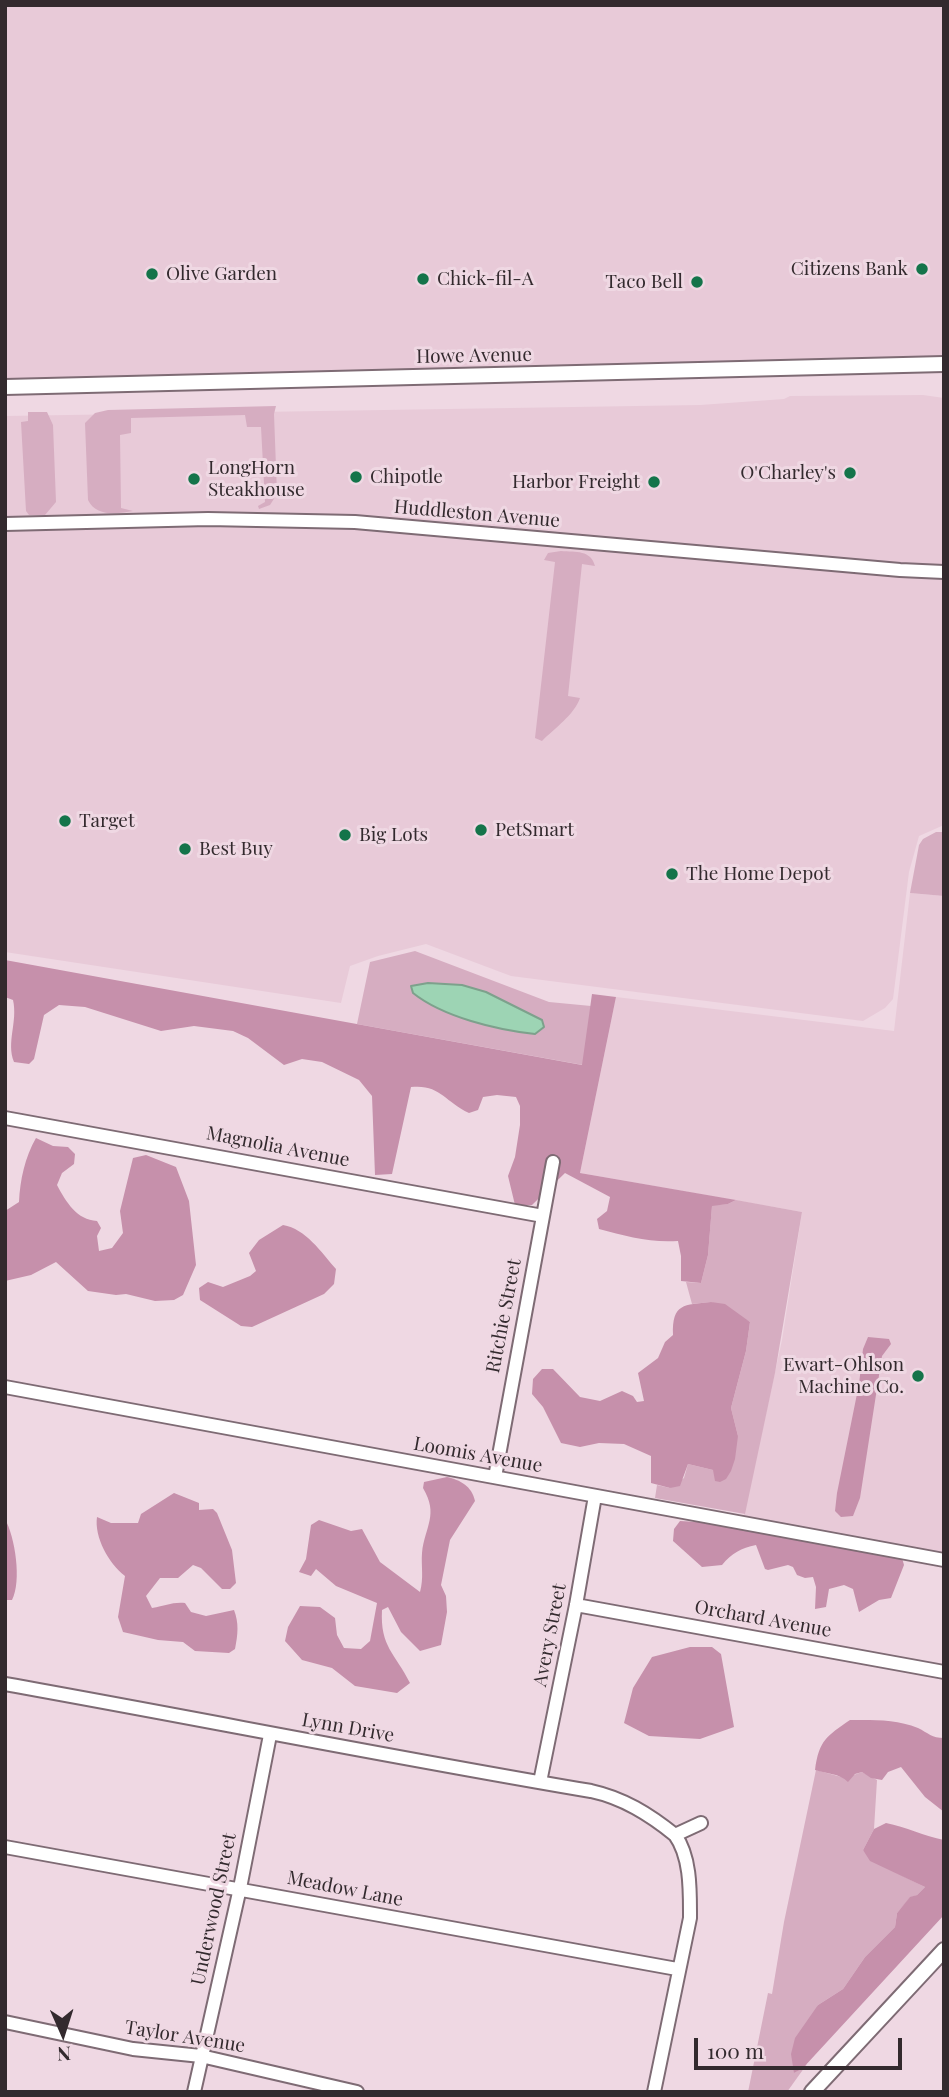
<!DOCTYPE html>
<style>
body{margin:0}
#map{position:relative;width:949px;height:2097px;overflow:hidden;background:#efd8e3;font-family:"Playfair Display",serif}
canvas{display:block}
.frame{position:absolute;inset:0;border:7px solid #332a2e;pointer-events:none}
.north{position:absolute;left:28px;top:1999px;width:70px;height:70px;-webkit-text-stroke:5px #efd8e3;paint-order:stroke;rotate:177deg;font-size:19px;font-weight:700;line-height:28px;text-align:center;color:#332a2e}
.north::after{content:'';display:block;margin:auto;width:24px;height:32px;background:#332a2e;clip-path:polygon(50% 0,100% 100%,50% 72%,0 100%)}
.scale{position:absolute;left:694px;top:2038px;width:208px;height:32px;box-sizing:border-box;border:4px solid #332a2e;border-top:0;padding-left:9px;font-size:21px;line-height:24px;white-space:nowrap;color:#332a2e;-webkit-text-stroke:5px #efd8e3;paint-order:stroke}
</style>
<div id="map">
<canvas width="949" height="2097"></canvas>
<div class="frame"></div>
<div class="north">N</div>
<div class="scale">100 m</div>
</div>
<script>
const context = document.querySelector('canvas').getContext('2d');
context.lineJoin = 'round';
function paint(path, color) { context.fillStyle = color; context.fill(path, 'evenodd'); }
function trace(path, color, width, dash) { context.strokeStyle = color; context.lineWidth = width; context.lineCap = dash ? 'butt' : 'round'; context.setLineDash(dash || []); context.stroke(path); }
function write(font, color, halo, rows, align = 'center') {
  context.font = font + ' "Playfair Display",serif'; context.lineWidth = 6; context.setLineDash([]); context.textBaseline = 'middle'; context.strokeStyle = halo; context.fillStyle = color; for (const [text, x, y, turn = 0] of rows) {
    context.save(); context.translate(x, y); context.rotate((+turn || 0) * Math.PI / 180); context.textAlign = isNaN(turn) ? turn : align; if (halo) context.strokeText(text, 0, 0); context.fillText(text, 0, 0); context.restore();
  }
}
paint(new Path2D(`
 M5 5H944V364L5 387Z
 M923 395 944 398V825L919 836 909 872 893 999 885 1008 863 1021 511 976 426 944 378 956 350 966 341 1003 5 952V416L700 405 784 399 790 396Z
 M910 893 944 896V1560L742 1523 782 1340 802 1212 580 1173 616 997 894 1031Z`), '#e8cad8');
paint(new Path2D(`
 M276 406 274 414 277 494 270 505 259 509 258 506 265 502 261 427H247L245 415 131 418V433L120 435 121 508 133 511C118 514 96 517 88 500L85 423 95 413 108 410Z
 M28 412H47L53 425 56 502 45 515H29L26 511 21 422 28 421Z
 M561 551C576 552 591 550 595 566L582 564 568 696 580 698C574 715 555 728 542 741L535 738 555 562 544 560 548 553Z
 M936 832H944V896L910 893 919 845 923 839Z
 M415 951 549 1002 591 1006 583 1065 357 1024 370 962Z
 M736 1200 802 1212 775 1373 745 1514 655 1498 657 1485 670 1488 684 1478 688 1464 713 1470 738 1436 731 1408 746 1351 750 1322 711 1302 692 1304 686 1282 701 1283 708 1255 712 1205 728 1204Z
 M816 1770 845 1778 862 1772 877 1780 874 1829 863 1850 895 1872 925 1887 917 1895 910 1898 897 1913 895 1927 865 1957 843 1989 818 2005 794 2073 807 2064 787 2092H748L768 1993 772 1994 784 1922Z`), '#d6adc1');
paint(new Path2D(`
 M5 960 582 1065 592 994 616 997 580 1173 736 1200 728 1204 712 1206 708 1255 701 1283 681 1281V1256L678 1241C650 1243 625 1236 599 1229L597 1219 607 1211 610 1197 565 1173 532 1205H515L508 1176 515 1157 520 1125V1106L516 1097 497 1095 483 1097 478 1110 469 1113C444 1101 440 1084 411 1087L392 1174 375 1175 372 1096 359 1080 322 1062 302 1059 284 1065 248 1038 233 1031 194 1026 161 1031 85 1007 59 1005 44 1015 34 1059 29 1064 14 1062C6 1042 18 1022 13 1000L5 997Z
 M36 1138 53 1146 68 1147 75 1154 74 1164 62 1173 57 1185C66 1202 77 1220 97 1221L101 1228 97 1236 99 1251 112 1248 123 1233 120 1211 133 1158 146 1155 176 1167 189 1201 196 1265 183 1295 174 1300 155 1301 126 1294 116 1295 88 1291 56 1262 31 1275 5 1281V1211L19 1202C20 1180 25 1157 36 1138Z
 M283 1225C306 1229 321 1252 336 1269L334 1284 324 1294 252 1327 241 1326 200 1300 199 1288 208 1282 223 1287 250 1276 256 1271 249 1253 259 1240Z
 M711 1302 725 1304 750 1322 746 1351 731 1408 738 1436 735 1459 731 1471 726 1479 720 1482 715 1481 713 1470 688 1464 680 1486 670 1488 651 1483V1456L624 1444 599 1443 580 1447 561 1443 543 1407 532 1394 533 1379 542 1369H553L580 1397 600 1401 622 1391 633 1396 637 1402 644 1401 638 1373 658 1358 665 1342 673 1335C672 1303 684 1305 711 1302Z
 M868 1337 889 1339 891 1344 882 1356 860 1498 853 1516 841 1517 835 1511 837 1493 859 1384 863 1349Z
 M447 1477C460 1480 472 1486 475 1501L450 1540 441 1585 446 1596 447 1612 441 1645 420 1651 401 1632 388 1607 382 1610C380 1647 395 1653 410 1683L397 1693 355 1686 332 1668 302 1660 285 1641 288 1627 300 1606 320 1607 335 1618 337 1635 344 1648 361 1649 370 1641 377 1603 336 1586 316 1569 311 1576 299 1572 306 1559 311 1525 319 1520 351 1531 362 1529 380 1562 420 1592C424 1578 421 1566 422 1553 425 1526 439 1515 423 1488L424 1482Z
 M174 1493 199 1503V1510L213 1509 217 1513 232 1550 236 1583 230 1589H222L201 1568 193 1565 178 1578H160L146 1596 152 1608C166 1606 171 1602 185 1603L191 1612 206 1616 234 1610C239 1623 238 1634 235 1649L229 1653 195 1651 183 1642 158 1640 123 1632 118 1617 125 1576C109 1564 94 1537 97 1517L111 1523H138L141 1514Z
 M5 1519C15 1537 22 1581 12 1600H5Z
 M680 1521 716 1523 902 1558 904 1565 891 1598 879 1600 859 1612 853 1589 844 1585 829 1589 826 1607 815 1609 816 1587 813 1577 805 1578 797 1575 793 1567 788 1565 768 1570 765 1569 756 1545C741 1548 732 1553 722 1565L702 1567 673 1541 674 1529Z
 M690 1647H712L721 1654 734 1727 700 1739 649 1736 624 1723 633 1688 652 1657Z
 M850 1720C873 1720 896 1719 918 1728 928 1733 932 1738 944 1738V1812L925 1797 901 1767 888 1772 882 1780 871 1778 862 1772 855 1774 848 1782C839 1773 827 1774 815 1770 819 1740 827 1736 850 1720Z
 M886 1823C906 1827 924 1836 944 1840V1915L803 2068 794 2073 791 2054 795 2038 818 2005 843 1989 865 1957 895 1927 897 1913 910 1897 917 1895 925 1887 870 1861 863 1850 874 1829Z`), '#c690ab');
const water = new Path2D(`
 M428 983 462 985 486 992 542 1020 544 1027 535 1034C497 1030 443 1017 413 993L411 986Z`);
paint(water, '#9dd4b4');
trace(water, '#7da18c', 2);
const minor = new Path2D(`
 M5 524 208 519 355 522 900 570 944 572
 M5 1118 543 1216
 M5 1387 944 1560
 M495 1477 553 1162
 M576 1605 944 1672
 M5 1684C201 1719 395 1758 591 1791 623 1798 649 1814 675 1835L701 1823
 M540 1782 576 1605 595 1496
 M5 1847 677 1969
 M5 2022 133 2049 201 2056 357 2092
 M194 2092 240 1888 270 1735
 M654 2092 690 1918C690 1891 691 1857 675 1835`);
const tertiary = new Path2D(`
 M5 387 944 364
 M812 2092 944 1950`);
trace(minor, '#7e6b74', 16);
trace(tertiary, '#7e6b74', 18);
trace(minor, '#fff', 12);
trace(tertiary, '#fff', 14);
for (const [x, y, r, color] of [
 [922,269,7,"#14744a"],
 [152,274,7,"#14744a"],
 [423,279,7,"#14744a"],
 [697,282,7,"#14744a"],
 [850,473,7,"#14744a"],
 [356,477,7,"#14744a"],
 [194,479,7,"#14744a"],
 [654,482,7,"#14744a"],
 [65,821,7,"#14744a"],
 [481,830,7,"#14744a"],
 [345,835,7,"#14744a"],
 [185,849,7,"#14744a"],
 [672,874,7,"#14744a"],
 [918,1376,7,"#14744a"]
]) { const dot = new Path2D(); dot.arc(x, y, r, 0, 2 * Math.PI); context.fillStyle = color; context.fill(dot); trace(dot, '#efd8e3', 2.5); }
write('19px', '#332a2e', '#efd8e3', [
 ["Citizens Bank",908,269,"right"],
 ["Olive Garden",166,274],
 ["Chick-fil-A",437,279],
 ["Taco Bell",683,282,"right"],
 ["LongHorn",208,468],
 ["Steakhouse",208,490],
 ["O'Charley's",836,473,"right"],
 ["Chipotle",370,477],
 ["Harbor Freight",640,482,"right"],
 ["Target",79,821],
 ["PetSmart",495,830],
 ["Big Lots",359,835],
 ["Best Buy",199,849],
 ["The Home Depot",686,874],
 ["Ewart-Ohlson",904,1365,"right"],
 ["Machine Co.",904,1387,"right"]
], 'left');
write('19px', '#332a2e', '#efd8e3', [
 ["Howe Avenue",474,356,-1],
 ["Huddleston Avenue",477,514,5],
 ["Magnolia Avenue",278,1147,11],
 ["Ritchie Street",504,1316,-79],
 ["Loomis Avenue",478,1455,10],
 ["Orchard Avenue",763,1619,10],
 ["Avery Street",550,1635,-79],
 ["Lynn Drive",348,1728,10],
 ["Meadow Lane",345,1889,11],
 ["Underwood Street",214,1909,-78],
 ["Taylor Avenue",185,2037,9]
]);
</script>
